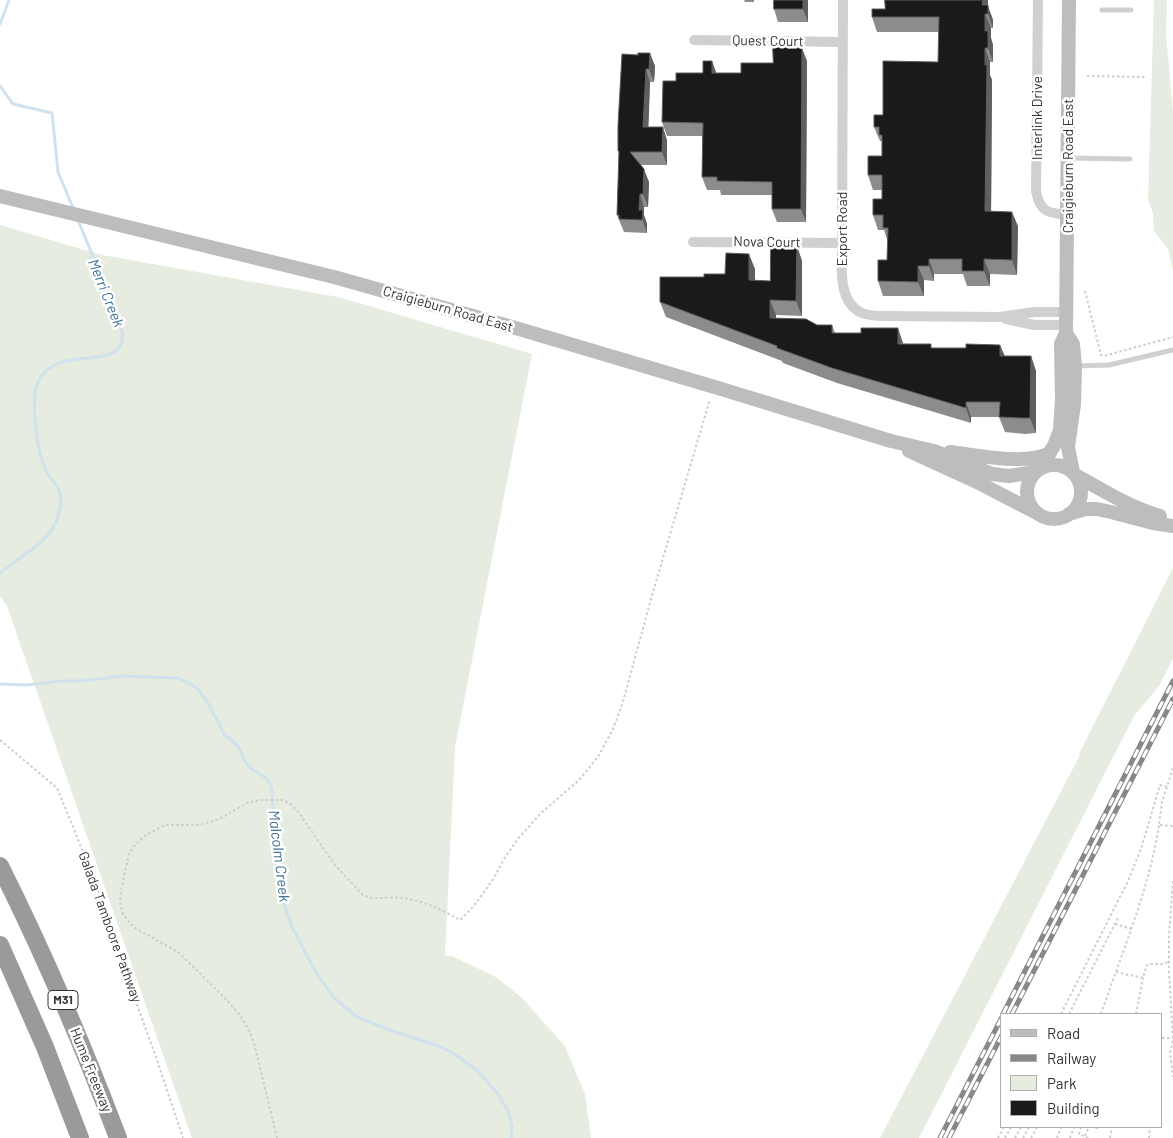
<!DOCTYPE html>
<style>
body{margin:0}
#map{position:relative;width:1173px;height:1138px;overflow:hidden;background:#fff;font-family:Barlow,sans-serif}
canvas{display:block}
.legend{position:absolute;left:1000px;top:1013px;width:162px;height:115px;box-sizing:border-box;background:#fff;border:1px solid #adadad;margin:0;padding:6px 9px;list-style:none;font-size:15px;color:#333}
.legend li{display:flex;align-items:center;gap:10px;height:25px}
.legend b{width:25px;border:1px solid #adadad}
</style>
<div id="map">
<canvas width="1173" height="1138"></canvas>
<ul class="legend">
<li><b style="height:6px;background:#bdbdbd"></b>Road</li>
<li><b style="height:6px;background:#888"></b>Railway</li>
<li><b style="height:14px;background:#e6ecdf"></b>Park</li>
<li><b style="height:14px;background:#1a1a1a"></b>Building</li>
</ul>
</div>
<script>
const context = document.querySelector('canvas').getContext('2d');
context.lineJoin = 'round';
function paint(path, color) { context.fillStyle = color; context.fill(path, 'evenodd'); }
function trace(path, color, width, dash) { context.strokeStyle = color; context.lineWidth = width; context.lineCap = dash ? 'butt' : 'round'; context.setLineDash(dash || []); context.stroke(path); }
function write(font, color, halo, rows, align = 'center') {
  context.font = font + ' Barlow,sans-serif'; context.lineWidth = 5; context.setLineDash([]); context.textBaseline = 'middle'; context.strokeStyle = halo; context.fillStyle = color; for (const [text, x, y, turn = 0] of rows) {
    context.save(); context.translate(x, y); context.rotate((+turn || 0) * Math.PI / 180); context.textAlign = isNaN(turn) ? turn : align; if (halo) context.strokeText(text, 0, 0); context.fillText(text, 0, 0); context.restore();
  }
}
paint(new Path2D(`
 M1154 0H1167L1166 34 1173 112V271L1168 249 1154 231 1153 213 1148 200Z
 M0 225 102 255 338 297 532 354 455 747 445 956H452L494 976 521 997 565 1046 585 1094 591 1138H192L7 606 0 596Z
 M1173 568V659L1159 686 1134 716 919 1138H880L1080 755 1079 754Z`), '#e6ecdf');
trace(new Path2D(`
 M0 24 9 0
 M0 86 13 104 52 113 58 172 74 210
 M0 573C15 560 42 546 52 529 58 520 62 505 60 493 58 485 52 481 48 474 37 457 30 400 38 382 56 344 114 370 122 342 122 339 123 334 122 331 119 316 112 302 106 288 97 265 87 242 77 218
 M0 684 27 685 61 681H80L123 676 178 678 189 683 198 689 206 700 217 720 224 734 238 746 246 763 253 770 265 777 270 783 272 790 276 867 281 893 291 925 315 971 334 998 357 1017 392 1031 439 1046 456 1055 478 1071 498 1094 508 1111 512 1126 511 1138`), '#cfe2ee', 3);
trace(new Path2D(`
 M1087 76 1146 77
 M1085 291 1101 355 1104 356 1173 337
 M0 740 57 788 74 829 100 896 127 977 157 1060 183 1138
 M1173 768 1162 802 1159 825 1173 826
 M1173 881 1169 935V971L1173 1040 1170 1053 1173 1077
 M1115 924 1131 929
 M1116 972 1143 978 1146 967 1148 964H1164L1169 961
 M1061 1014 1128 881 1141 849 1160 785 1167 787
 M1069 1014 1118 918
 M1101 1014C1122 952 1149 890 1159 825
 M1136 1014 1143 978
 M1162 1038H1173
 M1081 1127 1079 1134 1088 1138
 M1095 1127 1097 1128V1127
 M1085 1136 1089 1127
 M277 1138 255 1047 250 1032 239 1014 224 997 178 952 133 927 123 914 120 902 121 891 129 854 135 845 146 835 165 825H197L211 822 223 817 247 803 260 800H281L285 801 291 804 299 813 335 865 363 895C375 901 389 896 402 898 423 900 442 910 460 920L473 907 485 891 495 876 504 859 517 840 541 813 578 781 589 768 599 755 613 729 622 705 653 592 710 399
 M998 1138 1004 1127
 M1005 1138 1011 1127
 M1015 1138 1021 1127
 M1023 1138 1029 1127
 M1031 1138 1037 1127
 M1057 1138 1061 1127
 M1070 1138 1074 1127
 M1110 1138 1112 1127
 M1149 1138 1150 1127`), '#cdcdcd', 2, [2.5, 2.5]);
trace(new Path2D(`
 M1102 10H1131
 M1068 158 1130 159
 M1075 366 1109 365 1173 350`), '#d0d0d0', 5);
trace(new Path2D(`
 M843 0 842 243C842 266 837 302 862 313 869 316 877 316 885 316L1000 317 1034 312H1067
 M1038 0 1036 191C1040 213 1049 213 1068 215
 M694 40 843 42
 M693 242 842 243
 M1006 319 1034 325H1066`), '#d0d0d0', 10);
trace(new Path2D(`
 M0 196 334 277 519 329 718 388 891 441 934 451 992 474 1009 476 1035 472
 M1066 333 1073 344 1075 366 1074 404 1068 447 1073 472
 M909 451 981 484 1035 512
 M950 452C977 455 1026 466 1050 453
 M1027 492a27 27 0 1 1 54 0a27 27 0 1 1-54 0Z
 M1037 470 1054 446 1060 430 1062 399 1061 344 1066 333 1069 0
 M1074 474C1102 490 1129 507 1160 516
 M1069 514 1085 509H1097L1111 512 1153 523 1173 526`), '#bdbdbd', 14);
trace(new Path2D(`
 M0 866C44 954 83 1045 118 1138
 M0 945 45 1047 80 1138`), '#9a9a9a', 18);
const rail = new Path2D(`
 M1003 1014 1173 681
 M1012 1014 1173 699
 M940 1138 1002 1017
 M949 1138 1002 1035`);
trace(rail, '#888', 5);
trace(rail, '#fff', 3, [9]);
paint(new Path2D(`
 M744 0H754V2H745Z
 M774 0H808V22H778L774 9Z
 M988 6 993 20V28H991V38L993 45V62H990V75L992 80 991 211 1018 226 1017 275 990 274V286H967L963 274H934V281L924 280V296H883L878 281 887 260V239L884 230H878L873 215 882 199V190H873L868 175 882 156V141H880L874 127 883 115 938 62 939 32H877L872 17 885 9Z
 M622 54 655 66 654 82H650L648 127 667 140V165H641L649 182 648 207H644V215L647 224V233L624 232 617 215 619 155 618 151Z
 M712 61 716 73H741L773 63 807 61 806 222H777L772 209V195H721L720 190H707L702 177V136H667L662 122Z
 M797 246 802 261V316L776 315V318L817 325H832L835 333 933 348H966L1000 345 1005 356H1031L1036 371V433L1025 434 1005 432 999 417H971V423L837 383 783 363 782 361 666 317 660 302 704 277 755 269V281H770Z`), '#8c8c8c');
paint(new Path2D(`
 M803 0H808V22L803 9Z
 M983 0H988V6L993 20V28L988 14 982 5Z
 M985 14 991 28V38L993 45V62L988 48 985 31Z
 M802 48 807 61 806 222 801 209Z
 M985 48 990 62V75L992 80 991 225 985 211Z
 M650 53 655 66 654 82 649 69Z
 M712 61 717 75 712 73Z
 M646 69 650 82 648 140 643 127Z
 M663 127 667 140V165L662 152Z
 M644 169 649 182 648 207 643 194Z
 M640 194 644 207V215L647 224V233L639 210Z
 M1012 212 1018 226 1017 275 1012 260Z
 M797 246 802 261V316L796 301Z
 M749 254 755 269V296L749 280Z
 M929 259 934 274V281L929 266Z
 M984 259 990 274V286L984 271Z
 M918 266 924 280V296L918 282Z
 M770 300 776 315 775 333 770 318Z
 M898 328 903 343 898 344Z
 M1000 345 1006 360 1000 356Z
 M1031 356 1036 371V433L1030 418Z
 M966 402 971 417V423L966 408Z`), '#5f5f5f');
const building = new Path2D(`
 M774 0H803V9H774Z
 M885 0H983L982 5H988V14H985V31H988V48H985V65H987L985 211 1012 212V260L984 259V271H962V259H929V266H918V282L878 281V260H887L888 228H883V215H873V199H882V175H868V156H882V135H879V127H874V115H883V61L938 62 939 17H872V9H885Z
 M773 47 802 48 801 209H772V182L717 181V177H702L703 123 662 122 663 81H676V73H703V61H712V73H741V63H773Z
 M638 53H650L649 69H646L643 127H663L662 152H630L644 169 643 194H640L639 210H643L642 220 619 219V215H617L619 151H618V125L622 54 638 55Z
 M771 245 797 246 796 301 770 300V318L806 319 817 325H832V333H861V328H898V344H931V348H966V344L1000 345V356H1031L1030 418H1020L999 417 1000 402H966V408L832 368 777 348V346L660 302V277H704V274H725L726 253 749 254V280L770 281Z`);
paint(building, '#1a1a1a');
trace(building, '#5f5f5f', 1);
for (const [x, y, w] of [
 [63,1000,30]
]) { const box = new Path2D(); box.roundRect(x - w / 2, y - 9.5, w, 19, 4); context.fillStyle = '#fff'; context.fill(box); trace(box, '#333', 1); }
write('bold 12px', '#333', null, [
 ["M31",63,1000]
]);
write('14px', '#333', '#fff', [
 ["Quest Court",768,41,1],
 ["Interlink Drive",1037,118,-90],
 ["Craigieburn Road East",1068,166,-90],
 ["Export Road",842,229,-90],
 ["Nova Court",767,242,1],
 ["Craigieburn Road East",448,309,16],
 ["Galada Tamboore Pathway",110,927,70],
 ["Hume Freeway",91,1070,68]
]);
write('italic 15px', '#3f7597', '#fff', [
 ["Merri Creek",106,293,68],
 ["Malcolm Creek",279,856,83]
]);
</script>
